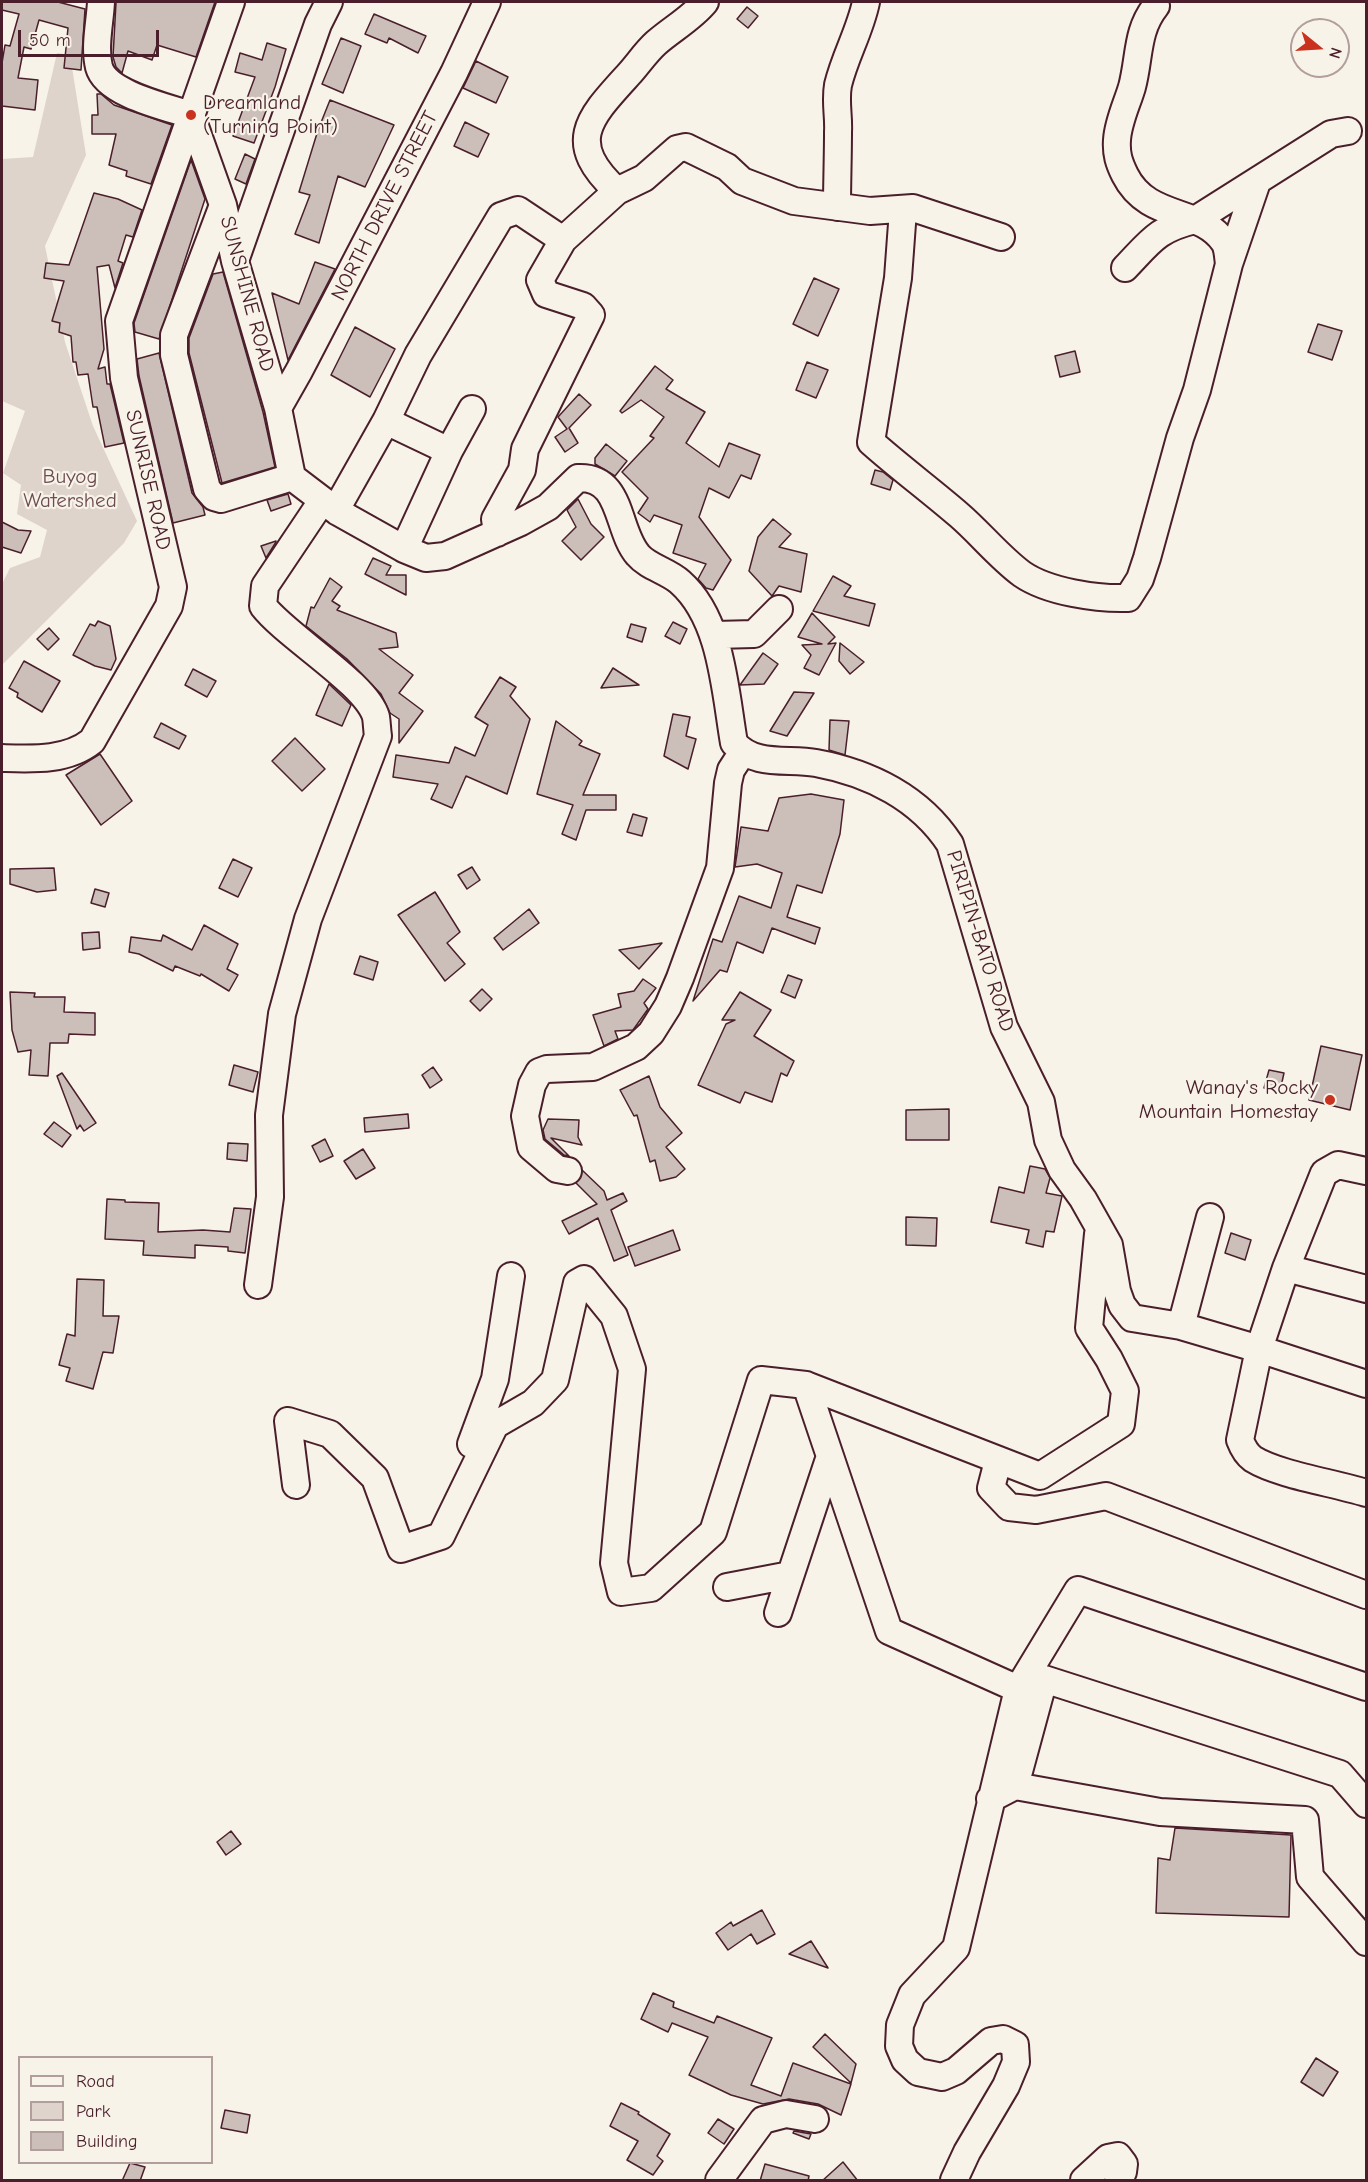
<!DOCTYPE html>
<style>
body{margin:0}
#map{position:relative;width:1368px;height:2182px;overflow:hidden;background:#f7f3e8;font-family:"Comic Neue",sans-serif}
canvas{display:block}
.frame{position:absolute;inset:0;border:3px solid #4a1f2b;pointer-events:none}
.legend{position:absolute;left:18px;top:2056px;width:195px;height:108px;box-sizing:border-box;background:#f7f3e8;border:2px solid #b29e9c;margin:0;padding:8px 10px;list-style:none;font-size:18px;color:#4a1f2b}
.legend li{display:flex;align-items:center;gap:12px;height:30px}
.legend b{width:30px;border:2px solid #b29e9c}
.north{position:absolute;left:1290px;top:18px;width:60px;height:60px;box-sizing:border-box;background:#f7f3e8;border:2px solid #b29e9c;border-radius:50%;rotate:108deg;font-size:16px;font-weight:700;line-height:24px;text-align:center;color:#4a1f2b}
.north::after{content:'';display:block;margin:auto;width:21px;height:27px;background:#c8321e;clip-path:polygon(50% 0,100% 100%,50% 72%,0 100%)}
.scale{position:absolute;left:18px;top:30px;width:141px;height:27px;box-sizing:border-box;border:3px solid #4a1f2b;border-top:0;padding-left:8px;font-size:18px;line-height:21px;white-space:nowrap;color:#4a1f2b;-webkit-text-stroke:4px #f7f3e8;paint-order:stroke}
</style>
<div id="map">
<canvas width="1368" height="2182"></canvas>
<div class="frame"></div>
<ul class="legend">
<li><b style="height:8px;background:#f7f3e8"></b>Road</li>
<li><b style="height:16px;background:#ded4cc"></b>Park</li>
<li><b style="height:16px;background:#ccbfb9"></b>Building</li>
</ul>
<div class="north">N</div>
<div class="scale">50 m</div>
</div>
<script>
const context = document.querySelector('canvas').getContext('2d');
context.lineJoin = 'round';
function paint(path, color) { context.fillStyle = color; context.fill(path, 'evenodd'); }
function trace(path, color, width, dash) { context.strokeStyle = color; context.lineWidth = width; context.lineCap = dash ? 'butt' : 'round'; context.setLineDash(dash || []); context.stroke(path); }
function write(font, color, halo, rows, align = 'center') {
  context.font = font + ' "Comic Neue",sans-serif'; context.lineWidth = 4.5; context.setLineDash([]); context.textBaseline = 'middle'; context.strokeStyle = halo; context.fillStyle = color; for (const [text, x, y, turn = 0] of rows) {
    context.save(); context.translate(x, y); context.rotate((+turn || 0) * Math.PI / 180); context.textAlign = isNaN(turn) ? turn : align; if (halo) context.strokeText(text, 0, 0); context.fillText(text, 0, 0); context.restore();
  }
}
paint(new Path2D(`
 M57 53 70 55 86 155 45 246 65 342 93 426 137 521 124 543 2 665V584L10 568 40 557 47 530 17 514 21 485 3 473 25 411 2 401V159L33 157Z`), '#ded4cc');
const building = new Path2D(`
 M2 2H58L85 9 81 70 64 68 68 28 39 20 31 49 24 47 18 78 38 80 35 110 2 106V63L5 45 10 46 19 14 2 10Z
 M116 3V2H215L196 57 157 45 152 60 128 51 122 73 116 67 113 57Z
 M747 7 758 16 748 28 737 19Z
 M374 14 426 36 418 53 389 38 387 43 365 34Z
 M341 38 361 46 343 93 322 84Z
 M267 43 286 49 275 87 254 143 233 136 255 77 235 72 240 53 262 60Z
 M476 61 508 77 496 103 463 88Z
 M97 94H101L114 105 172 125 151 184 126 176 127 171 109 165 116 134H92V115H98Z
 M330 100 394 125 365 187 338 176 319 243 295 234 310 195 299 192 318 130Z
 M465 122 489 134 478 157 454 146Z
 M245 154 255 159 246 184 235 179Z
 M191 160 205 199 159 339 135 332 134 323Z
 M94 193 118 199 142 210 133 237 126 235 118 261 123 263 115 288 109 265 97 267 104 349 98 369 105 367 107 384H110L124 443 105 447 97 407H93L88 374 78 375 76 362H73L71 336 59 332 60 323 52 321 64 281 44 278 46 263 69 265Z
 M315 262 335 269 288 360 272 293 299 304Z
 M223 272 263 412 275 467 222 483 189 353V338L213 274Z
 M814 278 839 289 818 336 793 324Z
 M1318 324 1342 331 1332 360 1308 352Z
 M355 327 395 349 370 397 331 375Z
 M1075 351 1080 372 1060 377 1055 356Z
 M159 353 192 493 203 507 205 515 173 523 139 376 137 359Z
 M807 362 828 370 816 398 796 390Z
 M655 366 673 380 666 389 705 412 686 443 719 467 729 443 760 455 751 479 741 475 729 498 709 488 699 517 731 560 713 590 706 588 698 579 706 564 673 553 682 525 654 515 650 522 638 513 648 498 622 472 654 438 650 436 664 417 641 400 622 413 620 411Z
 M579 394 591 405 569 428 578 443 565 452 555 437 567 429 558 417Z
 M606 444 627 461 615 476 595 464V458Z
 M875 470 883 472 893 480 890 490 871 484Z
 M288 494 291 504 271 511 267 500Z
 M578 499 591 524 604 537 581 560 562 541 576 527 567 510Z
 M773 519 791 534 779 547 807 554 801 592 779 586 772 596 749 571 758 537Z
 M2 522 18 530 31 531 21 553 2 547Z
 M276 541V542L266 558 261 546Z
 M373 558 391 566 386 575H406V595L365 574Z
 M833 576 851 586 844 596 875 604 869 626 813 611Z
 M330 578 342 587 332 601 340 606 337 610 396 633 398 647 379 649 413 675 399 693 423 711 399 743V719L390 713 381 694 347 659 306 626 311 607 314 608Z
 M812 613 835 637 828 644 836 643 819 675 804 668 811 655 802 645 822 644 798 637Z
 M98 621 110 626 116 659 111 670 95 666 73 655 90 624 95 626Z
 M673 622 687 629 680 644 665 636Z
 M631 624 646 628 642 642 627 637Z
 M49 628 59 639 48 650 37 639Z
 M840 643 864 662 850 674 839 661Z
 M763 653 778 664 764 684 740 685Z
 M24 661 60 681 42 712 17 697 18 693 9 688Z
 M613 668 639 685 601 688Z
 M193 669 216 681 207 697 185 685Z
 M500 677 516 687 510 696 530 719 507 794 466 776 452 808 431 799 438 784 393 777 396 755 449 763 455 747 475 756 488 725 475 717Z
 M329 684 351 705 342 726 316 715Z
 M794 692 814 693 787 736 770 731Z
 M673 714 690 717 686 736 696 739 688 769 664 756Z
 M830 720 849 721 845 755 829 750Z
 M556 721 582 741 579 745 600 754 583 795H616V810H586L576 840 562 834 573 805 537 794Z
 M161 723 186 736 179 749 154 737Z
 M295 738 325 769 302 791 272 761Z
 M100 754 132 801 101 825 66 775Z
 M811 794 844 800 840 834 822 893 797 885 787 917 820 928 815 944 772 928 763 953 737 942 727 972 720 970 693 1001 713 939 722 942 739 896 771 908 782 873 757 864 735 867 741 827 768 831 779 798Z
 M633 814 647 818 642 836 627 832Z
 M233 859 252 868 238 897 219 888Z
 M472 867 480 880 467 889 458 875Z
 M54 868 56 890 37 892 10 884V869Z
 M95 889 109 893 105 907 91 903Z
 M435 892 460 932 447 943 465 964 445 981 398 915Z
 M529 909 539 923 503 950 494 938Z
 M204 925 238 944 227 969 238 975 229 991 201 974 200 976 175 966 173 971 139 954 129 952 131 937 161 941 163 935 192 950Z
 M99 932 100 948 83 950 82 933Z
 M662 943 639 969 619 950Z
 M360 956 378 962 373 980 354 974Z
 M788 975 802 980 795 998 781 992Z
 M643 979 656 988 644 1003 648 1009 633 1030 615 1031 618 1039 604 1046 593 1015 621 1007 618 994 634 991Z
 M482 989 492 999 480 1011 470 1001Z
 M10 992 35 993 34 997H65L64 1012 95 1013V1035L69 1034 68 1043H50L48 1076 29 1075 31 1050 18 1052 12 1030Z
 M740 992 771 1010 754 1036 794 1061 787 1076 781 1073 772 1102 745 1092 740 1103 698 1085 726 1024 735 1020H722Z
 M1321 1046 1362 1055 1350 1110 1309 1100Z
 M234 1065 258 1072 253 1092 229 1085Z
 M433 1067 442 1080 430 1088 422 1075Z
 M1269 1070 1284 1073 1280 1091 1264 1088Z
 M62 1073 96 1123 84 1131 80 1125 77 1129 57 1076Z
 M649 1076 660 1107 682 1133 666 1147 685 1169 676 1177 660 1181 655 1160 650 1162 637 1115 634 1116 620 1090Z
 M949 1109V1140H906V1110Z
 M408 1114 409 1128 365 1132 364 1118Z
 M548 1119 579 1120 578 1137 582 1145 551 1138 569 1156 564 1155 545 1139 543 1130Z
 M54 1122 71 1135 62 1147 44 1134Z
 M325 1139 333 1156 320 1162 312 1146Z
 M228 1143 248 1144 247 1161 227 1159Z
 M363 1149 375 1168 356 1179 344 1161Z
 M1030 1166 1045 1169 1050 1178 1046 1193 1062 1196 1054 1232 1046 1231 1043 1247 1026 1243 1029 1230 991 1222 999 1187 1024 1193Z
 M582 1170 604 1191 607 1200 623 1193 627 1201 611 1210 628 1255 614 1261 598 1218 569 1234 562 1221 597 1204 576 1183Z
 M107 1199 125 1200V1202L159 1203 158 1232 203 1230 230 1232 234 1208 251 1209 245 1253 228 1251V1247L195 1245V1258L143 1255 144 1241 105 1239Z
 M906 1217 937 1218 936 1246 906 1245Z
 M673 1230 680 1250 635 1266 628 1247Z
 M1231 1233 1251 1240 1245 1260 1225 1253Z
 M77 1279 104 1280 103 1316H119L113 1353 103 1352 93 1389 66 1381 70 1368 59 1365 67 1334 75 1336Z
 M1175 1828 1291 1835 1289 1917 1156 1913 1158 1858 1170 1860Z
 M231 1831 241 1844 226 1855 217 1842Z
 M762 1910 775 1934 757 1944 751 1934 728 1950 716 1933 731 1922 733 1926Z
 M811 1941 828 1968 789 1954Z
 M653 1993 674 2002 673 2007 714 2023 717 2016 772 2038 751 2085 781 2096 793 2063 851 2084 841 2115 818 2104 789 2099 763 2104 731 2095 689 2075 708 2037 672 2023 668 2032 641 2019Z
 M825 2034 856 2064 851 2083 813 2047Z
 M1316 2058 1338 2072 1323 2096 1301 2082Z
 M621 2103 639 2112 638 2114 670 2134 657 2156 663 2161 653 2175 627 2160 638 2141 610 2126Z
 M225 2110 250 2115 247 2133 221 2128Z
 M718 2119 734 2129 724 2144 708 2133Z
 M794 2131 811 2134 809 2139 793 2133Z
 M843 2162 858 2181H822Z
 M130 2163 145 2167 140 2181H122Z
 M765 2164 809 2176 808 2181H760Z`);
paint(building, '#ccbfb9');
trace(building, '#4a1f2b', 1.5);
const minor = new Path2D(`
 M101 2C100 22 94 47 99 67 106 94 167 107 191 115
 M1156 6C1136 31 1140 57 1132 87 1127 104 1118 122 1117 140 1116 154 1119 163 1125 175 1148 221 1200 207 1224 242 1228 248 1228 258 1229 264
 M191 115 223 205 235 261 278 408 292 477
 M617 191C564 142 589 118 629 74 638 64 646 52 656 43 672 29 692 18 705 2
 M223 205 174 335V355L207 489 214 497 221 499 292 477
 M837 207C837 182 838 157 838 132 839 116 835 102 838 85 845 56 860 31 866 2
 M903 210 898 278 871 442C899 467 930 490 959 515 980 533 999 557 1022 574 1048 592 1097 599 1128 598L1140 579 1147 558 1180 438 1197 390 1229 264 1257 182
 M235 261 318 24 329 2
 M1125 268C1151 241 1157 229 1195 220L1331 134 1348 131
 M278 408 299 371 454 73 487 2
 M386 421 449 451
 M292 477 338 512 404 549 426 558 445 556 521 522 548 507 578 478C623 476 616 530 638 555 648 567 668 571 680 582 722 619 725 691 734 743 754 767 788 758 816 763 870 773 920 798 950 844L1004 1027 1041 1102 1048 1140 1062 1170 1083 1199 1109 1245 1117 1291 1122 1305 1132 1318 1181 1326 1259 1349 1240 1440C1243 1448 1246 1454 1253 1459 1279 1475 1335 1483 1366 1493
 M338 512V506L386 421 418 355 501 216 518 210 563 240
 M497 533 495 519 522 470 525 449 591 315 583 306 546 294 540 280 563 240 617 191 644 178 677 149 686 147 727 167 742 181 794 201 870 211 913 208 1001 237
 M404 549 449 451 472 409
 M715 635 754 634 779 609
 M2 758C33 759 67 761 92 741L169 606 173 587 124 378 119 321 231 2
 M568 1171 557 1169 531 1147 525 1116 532 1085 539 1072 547 1069 593 1067 636 1047 651 1033 668 1006 680 978 720 868 728 783 731 770 742 753
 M1366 1171 1338 1165 1324 1173 1286 1268 1259 1349 1366 1384
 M1286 1268 1366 1289
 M258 1285 270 1197 269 1115 282 1014 308 919 378 736C377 730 377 723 376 717 367 684 287 637 263 606L265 586 322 501
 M1181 1326 1210 1217
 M471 1444 495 1379 511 1276
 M998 1461 991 1488 1009 1507 1036 1510 1106 1496 1366 1595
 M296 1485 288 1421 330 1434 375 1478 401 1549 441 1536 495 1425 533 1403 555 1380 577 1283 584 1279 614 1316 632 1369 614 1563 621 1592 651 1588 713 1532 761 1380 806 1385
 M727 1587 790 1575
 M778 1613 830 1456
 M1018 1689 1078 1590 1366 1687
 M1015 1786 1044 1679 1340 1774 1366 1804
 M990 1799 1015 1786 1160 1812 1305 1820 1310 1877 1366 1942
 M719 2180 763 2120 786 2114 815 2119
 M954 2180 967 2152 1006 2086 1016 2062 1015 2045 1003 2039 991 2041 956 2071 942 2077 918 2072 905 2060 899 2046 900 2025 912 1995 956 1948 1018 1689 889 1631 806 1385 1040 1476 1121 1424 1125 1391 1109 1359 1089 1328 1098 1234
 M1084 2180 1108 2158 1118 2156 1124 2164 1123 2172 1118 2180`);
trace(minor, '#4a1f2b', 30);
trace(minor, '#f7f3e8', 26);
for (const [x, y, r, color] of [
 [191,115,6,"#c8321e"],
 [1330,1100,6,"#c8321e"]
]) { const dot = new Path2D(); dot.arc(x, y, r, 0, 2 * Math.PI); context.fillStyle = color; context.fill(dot); trace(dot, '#f7f3e8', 2); }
write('21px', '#4a1f2b', '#f7f3e8', [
 ["Dreamland",203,103],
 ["(Turning Point)",203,127],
 ["Wanay's Rocky",1318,1088,"right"],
 ["Mountain Homestay",1318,1112,"right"]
], 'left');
write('21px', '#4a1f2b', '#f7f3e8', [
 ["NORTH DRIVE STREET",385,206,-63],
 ["SUNSHINE ROAD",247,294,75],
 ["SUNRISE ROAD",148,480,77],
 ["PIRIPIN-BATO ROAD",980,941,73]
]);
write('21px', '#6f4c53', '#f7f3e8', [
 ["Buyog",70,477],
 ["Watershed",70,501]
]);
</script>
